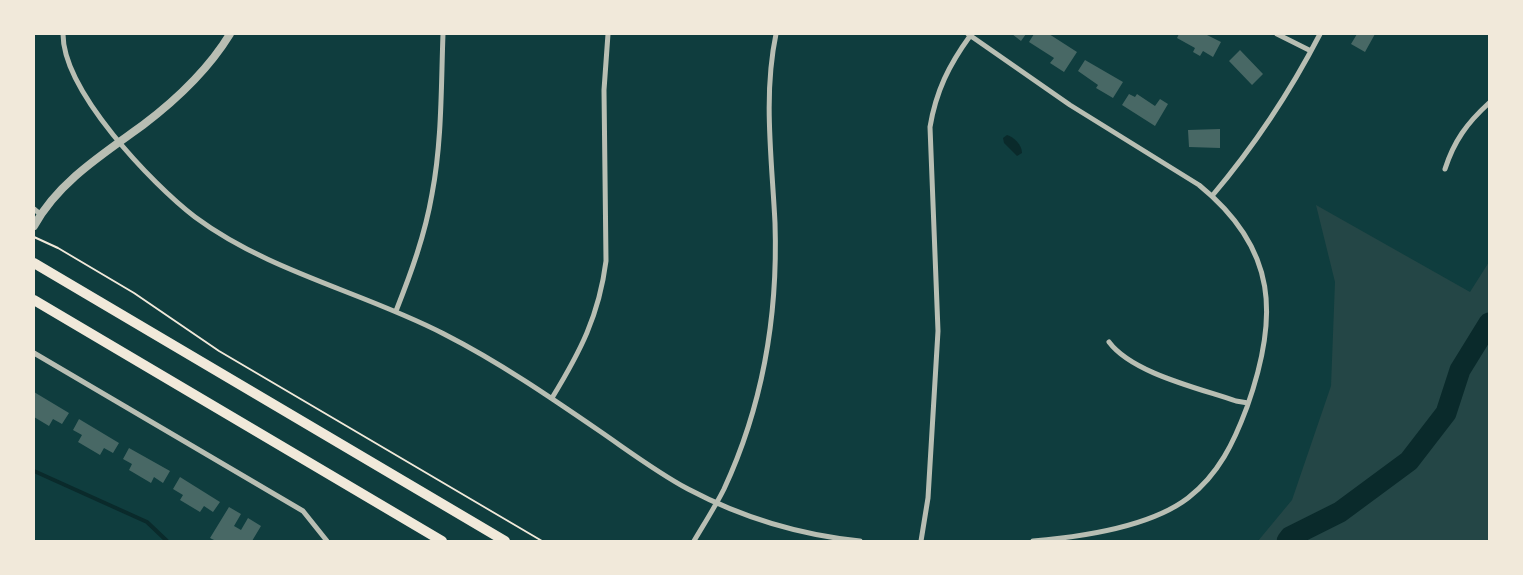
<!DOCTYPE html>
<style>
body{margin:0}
#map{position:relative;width:1523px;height:575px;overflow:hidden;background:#0f3d3e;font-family:Overpass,sans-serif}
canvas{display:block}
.frame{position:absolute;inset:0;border:35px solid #f1e9da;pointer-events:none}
</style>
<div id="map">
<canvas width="1523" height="575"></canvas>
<div class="frame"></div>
</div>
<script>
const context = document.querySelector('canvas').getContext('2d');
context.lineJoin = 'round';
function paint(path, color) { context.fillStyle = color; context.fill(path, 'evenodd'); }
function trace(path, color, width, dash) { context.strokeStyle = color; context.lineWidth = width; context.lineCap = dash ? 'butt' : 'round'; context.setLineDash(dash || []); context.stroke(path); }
paint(new Path2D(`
 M1316 205 1470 292 1489 262V541H1258L1292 500 1331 386 1335 282Z`), '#244646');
paint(new Path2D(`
 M1007 135C1014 137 1022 145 1022 153L1017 156 1004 143 1003 138Z`), '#0a2a2b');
trace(new Path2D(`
 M34 471 147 522 167 541`), '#0a2a2b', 4);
trace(new Path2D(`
 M1287 541 1290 537 1340 512 1409 461 1446 413 1460 370 1489 323`), '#0a2a2b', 21);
paint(new Path2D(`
 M1012 34H1026L1021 41Z
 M1034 34H1049L1077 52 1064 72 1050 63 1054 58 1029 42Z
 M1179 34H1205L1221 42 1213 57 1203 51 1200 56 1193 52 1195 48 1177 38Z
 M1357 34H1375L1365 52 1351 44Z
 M1240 50 1263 74 1252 85 1229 61Z
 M1085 60 1123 82 1113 98 1096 88 1098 85 1078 71Z
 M1129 94 1135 97 1137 94 1155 106 1160 99 1168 104 1155 126 1122 105Z
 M1220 129V148L1189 147 1188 130Z
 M34 392 69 413 62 424 53 419 49 426 34 417Z
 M79 419 119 443 113 453 104 448 100 455 78 442 82 435 73 430Z
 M129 448 170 471 163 483 154 477 151 483 129 470 132 464 123 459Z
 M180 477 220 502 213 512 204 506 200 512 180 500 183 495 173 489Z
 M229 507 241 514 234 526 241 530 248 518 261 526 252 541H216L210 538Z`), '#486865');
trace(new Path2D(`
 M34 237 58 248 134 293 219 351 542 541`), '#f1e9da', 2);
trace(new Path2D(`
 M63 34C63 91 152 184 195 217 269 272 363 292 444 334 499 362 550 397 601 432 630 452 658 473 688 489 741 517 800 535 860 541
 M968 34 1070 105 1199 185C1278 249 1279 317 1247 407 1234 442 1219 474 1188 498 1150 527 1080 537 1033 541
 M1277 34 1311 51
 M1445 169C1454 141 1467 123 1489 103
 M1212 196C1256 144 1289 94 1320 34
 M34 209 40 214
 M396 311C411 273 425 235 432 194 442 142 441 87 443 34
 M1109 342C1132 373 1198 388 1236 401L1248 403
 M34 353 303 511 327 541
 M552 398C580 352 599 316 606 261L604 90 608 34
 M694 541C704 524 715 507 724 489 763 405 778 314 775 223 772 160 763 96 776 34
 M921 541 928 498 938 331 930 127C936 91 949 65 970 36`), '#b8beb3', 5);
trace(new Path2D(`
 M34 226C58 182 103 154 143 125 176 100 208 70 230 34`), '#b8beb3', 8);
trace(new Path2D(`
 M34 263 505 541
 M34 300 442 541`), '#f1e9da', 10);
</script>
